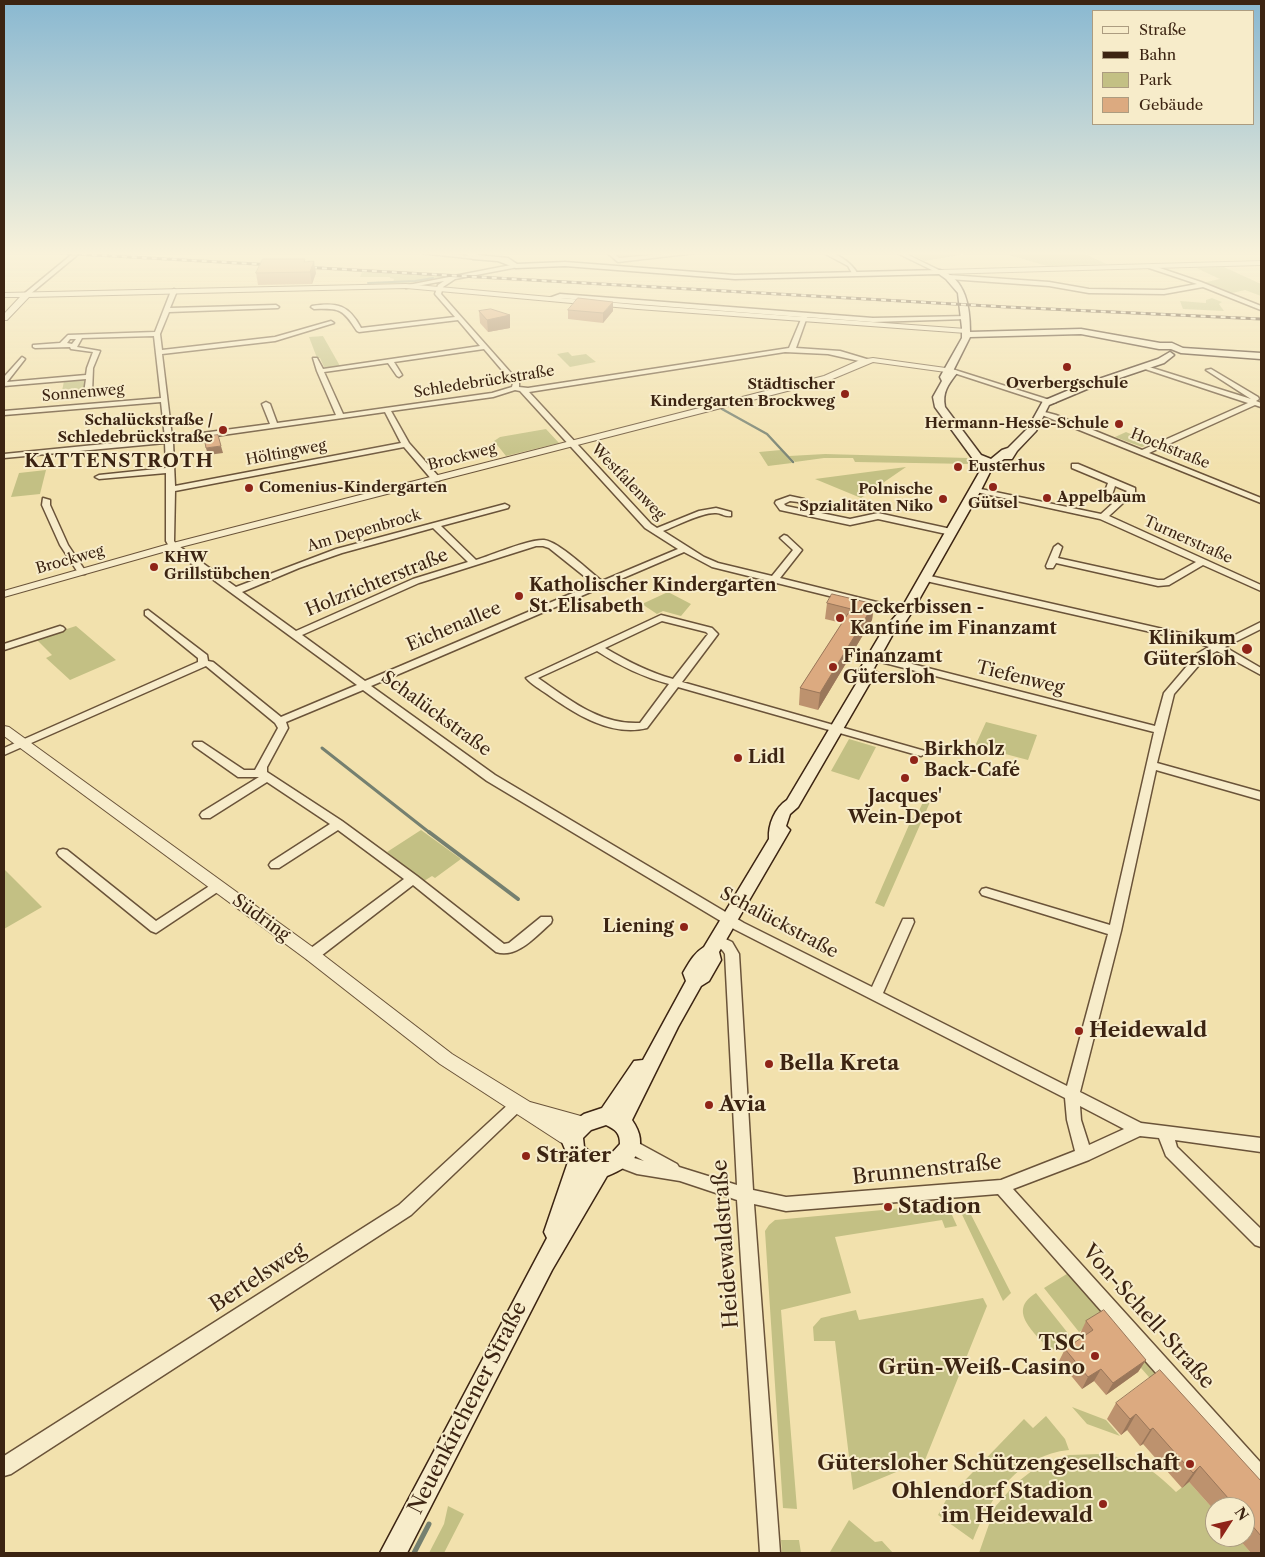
<!DOCTYPE html>
<meta charset="utf-8">
<style>
body{margin:0}
#map{position:relative;width:1265px;height:1557px;overflow:hidden;background:#f2e1ad;font-family:"Libre Caslon Text",serif}
canvas{display:block}
.frame{position:absolute;inset:0;border:5px solid #3c2412;pointer-events:none}
.legend{position:absolute;left:1092px;top:10px;width:162px;height:115px;box-sizing:border-box;background:#f7ecca;border:1px solid #ac9c80;margin:0;padding:6px 9px;list-style:none;font-size:15px;color:#3c2412}
.legend li{display:flex;align-items:center;gap:10px;height:25px}
.legend b{width:25px;border:1px solid #ac9c80}
.north{position:absolute;left:1205px;top:1497px;width:50px;height:50px;box-sizing:border-box;background:#f7ecca;border:1px solid #ac9c80;border-radius:50%;rotate:55deg;font-size:14px;font-weight:700;line-height:20px;text-align:center;color:#3c2412}
.north::after{content:'';display:block;margin:auto;width:18px;height:22px;background:#8f2418;clip-path:polygon(50% 0,100% 100%,50% 72%,0 100%)}
</style>
<div id="map">
<canvas width="1265" height="1557"></canvas>
<div class="frame"></div>
<ul class="legend">
<li><b style="height:6px;background:#f7ecca"></b>Straße</li>
<li><b style="height:6px;background:#3c2412"></b>Bahn</li>
<li><b style="height:14px;background:#c3c084"></b>Park</li>
<li><b style="height:14px;background:#dcaa80"></b>Gebäude</li>
</ul>
<div class="north">N</div>
</div>
<script>
const context = document.querySelector('canvas').getContext('2d');
context.lineJoin = 'round';
function paint(path, color) { context.fillStyle = color; context.fill(path, 'evenodd'); }
function trace(path, color, width, dash) { context.strokeStyle = color; context.lineWidth = width; context.lineCap = dash ? 'butt' : 'round'; context.setLineDash(dash || []); context.stroke(path); }
function write(font, color, halo, rows, align = 'center') {
  context.font = font + ' "Libre Caslon Text",serif'; context.lineWidth = 4; context.setLineDash([]); context.textBaseline = 'middle'; context.strokeStyle = halo; context.fillStyle = color; for (const [text, x, y, turn = 0] of rows) {
    context.save(); context.translate(x, y); context.rotate((+turn || 0) * Math.PI / 180); context.textAlign = isNaN(turn) ? turn : align; if (halo) context.strokeText(text, 0, 0); context.fillText(text, 0, 0); context.restore();
  }
}
paint(new Path2D(`
 M611 251H690L620 258Z
 M903 251H982L925 261Z
 M996 251H1079L1106 264 1047 266Z
 M1224 267 1261 284V296L1245 290 1228 294 1202 283 1220 279 1196 268Z
 M362 272 448 276 409 283 369 284 393 282 394 279 390 278V277H360Z
 M1212 298 1222 302 1219 304 1224 311 1183 309 1180 301 1206 303V300Z
 M323 336 340 366 325 369 320 358H317L309 337Z
 M568 352 572 356 586 354 596 362 570 367 557 354Z
 M82 379 87 380 86 393 61 396 64 381Z
 M546 429 559 443 506 456 494 441 500 437Z
 M1126 432 1152 443 1142 447 1115 437Z
 M781 450 792 463 768 466 759 452Z
 M825 454 969 458 973 464 855 462 853 458H824L795 462 789 456Z
 M906 467 861 498 815 479Z
 M46 470 40 494 11 497 19 473Z
 M668 592 691 604 681 616 663 611 657 614 642 604Z
 M76 626 116 660 70 680 46 658 52 655 36 639Z
 M986 722 1037 735 1028 760 975 746Z
 M849 739 876 747 859 780 831 771Z
 M924 800 930 802 884 907 875 903 912 818 915 819Z
 M421 830 461 859 435 878 432 876 424 881 387 852Z
 M4 869 42 907 4 929Z
 M965 1203 1011 1293 1003 1301 957 1204Z
 M947 1204 957 1226 945 1228 942 1220 835 1237 851 1293 781 1310 797 1509 783 1508 765 1231 769 1225 775 1220Z
 M1070 1272 1261 1486V1505L1099 1320 1079 1332 1044 1288Z
 M1036 1293 1071 1337 1051 1351C1035 1333 1006 1311 1036 1293Z
 M983 1298 987 1306 925 1460 853 1490 835 1341H814L813 1327 821 1318 856 1310 859 1320Z
 M1072 1407 1106 1420 1120 1436 1087 1424Z
 M1046 1416 1065 1439 1069 1450C1019 1455 990 1496 973 1540L938 1515 946 1500 1024 1419 1033 1428Z
 M1100 1454C1136 1459 1151 1467 1176 1492L1189 1482 1215 1511V1537H1237L1251 1553H979L995 1507 1015 1484 1042 1463 1069 1455Z
 M448 1506 464 1514 444 1553H429L444 1524Z
 M849 1520 875 1542 882 1541 893 1553H832L830 1552Z
 M781 1540H799L801 1553H782Z`), '#c3c084');
trace(new Path2D(`
 M368 283 415 281 433 278`), '#758070', 2);
trace(new Path2D(`
 M722 409 767 434 793 462`), '#758070', 2.5);
trace(new Path2D(`
 M322 748 430 833`), '#758070', 3);
trace(new Path2D(`
 M429 832 518 899`), '#758070', 4);
trace(new Path2D(`
 M414 1553 429 1524`), '#758070', 5);
const minor = new Path2D(`
 M76 251H82L29 295H25V293Z
 M402 251H421L479 257 476 259Z
 M605 251H611L619 258 696 251H713L618 262Z
 M820 251C834 250 851 262 858 274L853 275 848 266Z
 M893 251H900L943 272 938 273Z
 M516 264 518 267 455 279 443 287 441 294 519 382V387L528 388 789 348 802 317 560 298 552 300 549 298 560 294 873 318 968 316V318L966 319 873 322 807 317 796 348 840 351 870 360 871 361 868 363 828 354 785 352 529 392 651 524 657 528 699 511 716 508 731 512V516C725 517 721 513 716 513 702 512 676 526 663 531L704 557 718 563 772 576 793 550 780 538 784 535 787 536 802 550 780 578 909 610 911 612 906 615 712 567 684 552 371 686 495 775 744 923 872 987 903 919H913L914 922 883 993 1067 1086 1108 934 982 895 980 892 982 889 986 888 1110 925 1154 732 869 659 868 657 873 654 1155 726 1164 693 1198 653 1209 647 1195 642 926 581 921 578 926 575 1198 637 1217 644 1261 622V629L1225 647 1261 668V675L1217 651 1206 657 1174 694 1157 763 1261 792V800L1156 770 1121 931 1080 1092 1141 1123 1261 1138V1152L1175 1140 1177 1147 1261 1229V1247L1255 1245 1166 1156 1159 1138 1140 1136 1089 1160 1013 1189 1261 1463V1486L1254 1484 998 1194 786 1211 754 1204 780 1553H760L737 1200 680 1181 637 1174 616 1166 613 1161 616 1156 621 1154 644 1161 626 1151 623 1146 626 1141 631 1139 677 1164 679 1167 737 1185 725 954C722 947 714 947 710 940L712 937 717 935 732 942 739 954 753 1190 786 1197 1001 1180 1075 1151 1067 1120 1065 1098 734 929 487 781 363 690 286 722 288 728 267 767V772L342 821 417 876 504 944 509 943 541 917H551L552 920 551 923C536 936 517 959 496 952L413 885 317 959 312 960 307 959 305 955 307 951 404 879 338 830 279 868H271L269 865 271 862 330 824 267 782 210 818H202L200 815 202 812 259 777H238L194 746 193 744 194 742H202L244 770H255L278 728 275 723 206 666 4 755V748L198 662V658L145 615V611L148 610 207 655 208 661 213 662 281 717 357 685 170 548 166 541V473L99 479 95 477 99 475 166 468 165 443 4 458V454L165 438 161 402 4 415V411L161 398 154 336 82 338 77 347 100 351 93 368 92 393 88 395 84 393 86 379 4 386V377L22 357 25 359 7 382 86 375 87 368 93 352 71 349 70 347 35 348 33 347V345L60 343 68 335 155 332 171 291 174 289 177 291 170 308 276 305 279 307 278 308 169 312 160 334 162 350 275 337 331 321 334 323 275 341 162 354 172 437 270 424 262 404 266 402 270 404 277 423 336 415 317 371 313 358H317L323 369 480 346 458 320 359 332 357 331C343 309 340 308 314 309L311 307 312 306C337 302 349 305 361 328L455 317 435 294 438 285 444 281 406 288 403 286ZM70 339H76L72 344 67 343ZM484 349 513 383 512 387 492 393 343 414 324 372 388 363 397 376 399 377 402 375 394 362ZM515 390 520 391 645 528 678 549 602 581C590 572 558 541 544 540 529 539 492 555 476 560L441 526 508 508 509 506 505 504 336 549 236 587 176 544 174 541 175 491 404 447 433 481H439V477L409 443 391 411 493 397ZM385 412 401 443 175 486 173 442ZM433 528 468 562 413 579 296 631 242 592 299 568 342 553ZM536 546H543L549 548 594 584 365 681 302 635 419 583ZM1080 1106 1124 1129 1089 1145 1081 1120Z
 M1151 265 1201 282 1261 306V310L1203 287 1164 294 1089 293 1049 286 949 279 946 277 949 275 1049 282 1089 289 1164 290 1197 284 1149 268Z
 M1142 366H1146L1251 399 1206 370 1211 369 1258 397 1259 399 1256 401 1261 403V407L1255 405 1149 453 1261 498V503L1037 413 1041 411 1056 415 1142 450 1248 403 1142 368Z
 M951 370H955L1056 402 1049 404 951 372Z
 M1072 464H1078L1135 488V492L1109 516 1261 585V591L1203 565 1169 585 1158 586 1056 563 1053 568H1047L1046 566 1054 547 1058 544 1062 547 1058 558 1158 580H1164L1196 562 1100 519 976 492 972 490 976 488 1101 514 1112 504 1102 499 1108 483 1072 468ZM1115 486 1127 491 1117 500 1111 498Z
 M790 496 804 499 821 513 850 519 878 513 951 529 955 532 951 535 878 519 850 525 780 510 775 503 776 501ZM790 501 798 502 810 511 786 506 784 504Z
 M43 498 50 500V505L68 545 86 572 85 574H79L60 545 42 505Z
 M661 615 712 628 718 634 682 682 925 751 926 753 921 756 917 755 678 687 647 728C611 737 575 714 547 694 540 689 532 685 526 678ZM662 621 706 632 708 634 673 679C648 672 627 661 605 648ZM597 651C620 666 643 677 669 684L640 723C600 725 570 700 538 678Z
 M60 626 63 627 65 629 63 631 4 650V644Z
 M63 849 67 850 156 921 214 883H222L224 886 222 889 156 933 151 931 59 856 57 853 59 850Z
 M518 1098 523 1100 525 1104 523 1108 411 1215 11 1474 4 1476V1456L399 1205 513 1100Z`);
const tertiary = new Path2D(`
 M1261 261V265L940 274 936 272 940 270Z
 M406 284 638 305 966 329 970 331 966 333 638 309 406 288 29 297 7 320H4V314L20 297H4V293Z
 M873 358 953 369 957 371 953 373 873 362 830 380 177 548 4 597V591L169 544 824 376 860 360Z
 M4 726 9 727 318 951 452 1054 530 1102 588 1118 591 1124 588 1130 582 1132 569 1128 581 1134 583 1140 581 1146 574 1148 560 1142 440 1064 306 959 4 736Z`);
const secondary = new Path2D(`
 M461 251H470L478 255 508 258 517 264 565 262 735 275 940 270C966 279 970 307 970 332L1081 329 1160 343H1172L1183 348 1261 353V359L1181 353 1171 349H1159L1081 334 970 337 953 371 957 373C948 385 942 392 945 407L981 455 991 459 1002 450 1008 448 1028 428 1043 401 1081 385 1158 359 1170 352 1174 355 1164 363 1087 389 1049 405 1036 431 1017 451 1012 459H1004L999 463 1002 466 1001 468 991 470 981 490 912 612 902 627 894 632 873 670 880 674 871 681 798 807 790 814 786 826 790 830 719 952 721 960 709 981 701 986 678 1027 632 1120C651 1147 634 1166 607 1176L552 1270 407 1553H380L547 1238 544 1232 569 1159 562 1142 571 1123 584 1114 602 1108 634 1061 643 1060 686 981 683 973C689 963 693 954 704 947L769 839C768 824 775 808 787 800L859 679 857 674 883 630 900 611 984 464 973 459 935 407 933 397 942 381 940 377 962 338V328L958 293 946 279 939 274 735 279 565 266 516 268 498 261 473 259ZM606 1125C616 1130 620 1133 620 1144L609 1156 596 1157 584 1147 583 1138 591 1130Z`);
trace(minor, '#6a5339', 3);
trace(tertiary, '#6a5339', 2);
trace(secondary, '#3c2412', 3);
paint(minor, '#f7ecca');
paint(tertiary, '#f7ecca');
paint(secondary, '#f7ecca');
const rail = new Path2D(`
 M22 251 274 265
 M302 267 1007 307 1261 319`);
trace(rail, '#3c2412', 3);
trace(rail, '#f7ecca', 2, [5]);
paint(new Path2D(`
 M305 259V262L316 273 312 284 258 285 256 273Z
 M568 310 613 311 603 323 568 319Z
 M479 311 510 315V328L488 332 480 323Z
 M827 603 874 604 872 620 818 710 799 705 800 688 842 623 825 619Z
 M1086 1321 1146 1360 1138 1372 1106 1395 1094 1381 1082 1389 1059 1361 1065 1349 1083 1337 1080 1334Z
 M1116 1403 1261 1481V1553H1251L1237 1537H1245V1507H1215V1511L1189 1482 1182 1488 1143 1444 1140 1446 1127 1430 1121 1435 1107 1419Z`), '#bd926e');
paint(new Path2D(`
 M314 261 316 273 312 284 310 272Z
 M613 302V311L603 323V313Z
 M510 315V328L488 332 487 320Z
 M221 446 223 453 208 455 206 448Z
 M874 604 872 620 818 710 820 693Z
 M1146 1360 1138 1372 1106 1395 1113 1383Z
 M1101 1369 1094 1381 1082 1389 1088 1377Z
 M1136 1414 1127 1430 1121 1435 1130 1419Z
 M1153 1428 1143 1444 1140 1446 1150 1430Z
 M1200 1466 1189 1482 1182 1488 1193 1473Z`), '#9a775a');
const building = new Path2D(`
 M263 259H305L304 262 314 261 310 272 256 273Z
 M578 298 613 302 603 313 568 310Z
 M491 309 510 315 487 320 479 311Z
 M218 435 221 446 206 448 204 437Z
 M832 594 874 604 820 693 800 688 851 609 827 603Z
 M1104 1310 1146 1360 1113 1383 1101 1369 1088 1377 1065 1349 1093 1330 1086 1321Z
 M1160 1370 1261 1481V1536L1245 1517V1507H1236L1200 1466 1193 1473 1153 1428 1150 1430 1136 1414 1130 1419 1116 1403Z`);
paint(building, '#dcaa80');
trace(building, '#9a775a', 1);
const sky = context.createLinearGradient(0, 0, 0, 469);
sky.addColorStop(0, '#89b8d1');
sky.addColorStop(0.54, '#f9f2da');
sky.addColorStop(1, '#f9f2da00');
context.fillStyle = sky;
context.fillRect(0, 0, 1265, 469);
for (const [x, y, r, color] of [
 [1067,367,5,"#8f2418"],
 [845,394,5,"#8f2418"],
 [1119,424,5,"#8f2418"],
 [223,430,5,"#8f2418"],
 [958,467,5,"#8f2418"],
 [993,487,5,"#8f2418"],
 [249,488,5,"#8f2418"],
 [1047,498,5,"#8f2418"],
 [943,499,5,"#8f2418"],
 [154,567,5,"#8f2418"],
 [519,596,5,"#8f2418"],
 [840,618,5,"#8f2418"],
 [1247,649,6,"#8f2418"],
 [833,667,5,"#8f2418"],
 [738,758,5,"#8f2418"],
 [914,760,5,"#8f2418"],
 [905,778,5,"#8f2418"],
 [684,927,5,"#8f2418"],
 [1079,1031,5,"#8f2418"],
 [769,1064,5,"#8f2418"],
 [709,1105,5,"#8f2418"],
 [526,1156,5,"#8f2418"],
 [888,1207,5,"#8f2418"],
 [1095,1356,5,"#8f2418"],
 [1190,1464,5,"#8f2418"],
 [1103,1504,5,"#8f2418"]
]) { const dot = new Path2D(); dot.arc(x, y, r, 0, 2 * Math.PI); context.fillStyle = color; context.fill(dot); trace(dot, '#f7ecca', 2); }
write('15px', '#3c2412', '#f7ecca', [
 ["Schledebrückstraße",484,382,-9],
 ["Sonnenweg",83,393,-5],
 ["Hochstraße",1170,449,22],
 ["Höltingweg",286,453,-11],
 ["Brockweg",462,457,-15],
 ["Westfalenweg",628,482,46],
 ["Am Depenbrock",364,531,-16],
 ["Turnerstraße",1188,540,24],
 ["Brockweg",70,560,-16]
]);
write('bold 15px', '#3c2412', '#f7ecca', [
 ["Overbergschule",1067,384,"center"],
 ["Städtischer",835,385],
 ["Kindergarten Brockweg",835,402],
 ["Schalückstraße /",213,421],
 ["Schledebrückstraße",213,438],
 ["Hermann-Hesse-Schule",1109,424],
 ["Eusterhus",968,467,"left"],
 ["Comenius-Kindergarten",259,488,"left"],
 ["Polnische",933,490],
 ["Spzialitäten Niko",933,507],
 ["Appelbaum",1057,498,"left"],
 ["Gütsel",993,504,"center"],
 ["KHW",164,558,"left"],
 ["Grillstübchen",164,575,"left"]
], 'right');
write('18px', '#3c2412', '#f7ecca', [
 ["Holzrichterstraße",377,583,-22],
 ["Eichenallee",454,627,-23],
 ["Tiefenweg",1020,678,14],
 ["Schalückstraße",436,714,36],
 ["Südring",261,918,36],
 ["Schalückstraße",779,923,28]
]);
write('bold 18px', '#3c2412', '#f7ecca', [
 ["Katholischer Kindergarten",529,586],
 ["St. Elisabeth",529,607],
 ["Leckerbissen -",850,608],
 ["Kantine im Finanzamt",850,629],
 ["Klinikum",1236,639,"right"],
 ["Gütersloh",1236,660,"right"],
 ["Finanzamt",843,657],
 ["Gütersloh",843,678],
 ["Birkholz",924,750],
 ["Back-Café",924,771],
 ["Lidl",748,758],
 ["Jacques'",905,797,"center"],
 ["Wein-Depot",905,818,"center"],
 ["Liening",674,927,"right"]
], 'left');
context.letterSpacing = '1px';
write('bold 19px', '#3c2412', '#f7ecca', [
 ["KATTENSTROTH",119,462]
]);
context.letterSpacing = '0px';
write('bold 21px', '#3c2412', '#f7ecca', [
 ["Heidewald",1089,1031],
 ["Bella Kreta",779,1064],
 ["Avia",719,1105],
 ["Sträter",536,1156],
 ["Stadion",898,1207],
 ["TSC",1085,1344,"right"],
 ["Grün-Weiß-Casino",1085,1368,"right"],
 ["Gütersloher Schützengesellschaft",1180,1464,"right"],
 ["Ohlendorf Stadion",1093,1492,"right"],
 ["im Heidewald",1093,1516,"right"]
], 'left');
write('21px', '#3c2412', '#f7ecca', [
 ["Brunnenstraße",927,1170,-6],
 ["Heidewaldstraße",726,1244,-94],
 ["Bertelsweg",258,1278,-33],
 ["Von-Schell-Straße",1148,1317,48],
 ["Neuenkirchener Straße",468,1408,-63]
]);
</script>
